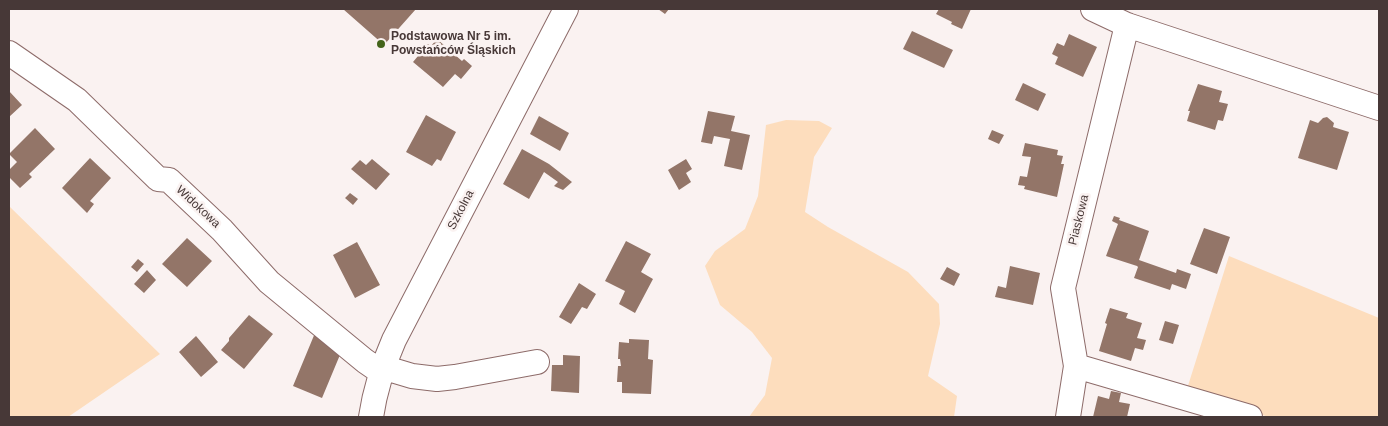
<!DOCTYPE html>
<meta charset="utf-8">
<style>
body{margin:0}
#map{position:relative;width:1388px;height:426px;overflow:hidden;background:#faf2f1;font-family:Helvetica,sans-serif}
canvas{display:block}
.frame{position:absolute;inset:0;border:10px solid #473837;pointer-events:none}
</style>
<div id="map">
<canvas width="1388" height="426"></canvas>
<div class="frame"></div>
</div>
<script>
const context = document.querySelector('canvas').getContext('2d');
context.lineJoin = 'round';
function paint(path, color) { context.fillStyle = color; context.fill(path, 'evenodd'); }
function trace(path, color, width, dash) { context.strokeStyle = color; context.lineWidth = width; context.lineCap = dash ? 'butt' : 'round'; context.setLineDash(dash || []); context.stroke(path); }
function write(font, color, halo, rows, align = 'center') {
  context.font = font + ' Helvetica,sans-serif'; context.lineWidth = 5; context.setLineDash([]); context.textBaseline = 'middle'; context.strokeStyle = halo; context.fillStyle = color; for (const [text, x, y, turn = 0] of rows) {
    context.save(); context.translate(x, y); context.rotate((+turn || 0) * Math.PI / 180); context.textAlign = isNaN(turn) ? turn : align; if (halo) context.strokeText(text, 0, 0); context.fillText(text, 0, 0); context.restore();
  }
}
paint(new Path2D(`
 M786 120 819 121 832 128 814 157 805 212 828 227 908 272 939 304 940 324 928 376 957 396 954 417H749L765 395 772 358 752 332 720 305 705 266 715 251 745 229 758 196 766 125Z
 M9 206 160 354 68 417H9Z
 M1229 256 1379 318V417H1269L1186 392Z`), '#fdddbd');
paint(new Path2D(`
 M343 9H416L384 45Z
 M658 9H669L665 14Z
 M939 9H971L962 29 951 24 952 22 936 14Z
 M912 31 953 50 944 68 903 49Z
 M1069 34 1097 47 1083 77 1055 64 1058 57 1052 54 1057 43 1064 46Z
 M437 39 462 61 464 59 472 66 461 79 455 74 443 87 413 62 428 44 431 46Z
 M1023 83 1046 94 1038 111 1015 100Z
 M1198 84 1222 91 1219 102 1228 104 1223 121 1218 120 1215 130 1187 121 1190 111H1188Z
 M9 91 22 105 9 117Z
 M708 111 735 116 731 131 750 135 742 170 724 166 730 139 714 136 712 144 701 142Z
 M426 115 456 132 441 161 437 159 432 166 406 152Z
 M539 116 569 133 560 151 530 134Z
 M1327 117 1334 123 1333 127 1349 132 1337 170 1298 158 1310 120 1318 123 1323 118Z
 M35 128 55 149 29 174 32 177 20 188 9 177V170L17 162 9 154Z
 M992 130 1004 135 999 144 988 139Z
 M1025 143 1058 150 1057 155 1063 156 1061 164H1064L1057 197 1024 189 1025 186 1018 185 1020 176 1027 177 1031 157 1022 156Z
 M522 149 549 164 572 182 563 190 554 186 558 182 544 172 529 199 503 184Z
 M90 158 111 178 90 201 94 204 87 213 62 188Z
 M372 159 390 174 376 190 351 169 360 160 366 165Z
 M686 159 692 169 686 173 691 182 679 190 668 170Z
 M350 193 358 199 353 205 345 198Z
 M1114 216 1120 218 1119 220 1149 231 1139 260 1176 273 1177 269 1191 274 1186 289 1172 284 1170 290 1134 278 1138 267 1137 266 1106 256 1118 224 1112 221Z
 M1204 228 1230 237 1217 274 1190 264Z
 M187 238 212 261 187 287 162 264Z
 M626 241 651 254 641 272 653 279 635 313 619 304 625 291 605 281Z
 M357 242 380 285 355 298 333 255Z
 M138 259 144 264 137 272 131 267Z
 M1010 266 1040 273 1033 305 995 297 998 286 1006 288Z
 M947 267 960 274 954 286 940 279Z
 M147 270 156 280 144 293 134 284Z
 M579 283 596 294 587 309 582 307 571 324 559 317Z
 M1110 308 1127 313H1128L1126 318 1142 323 1137 338 1146 340 1143 350 1135 348 1131 361 1099 351 1107 324 1105 323Z
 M249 315 273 334 244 369 221 350 229 341V338Z
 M1165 321 1179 325 1173 344 1159 340Z
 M315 333 342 350 322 398 293 386Z
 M196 336 218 362 201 377 179 352Z
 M629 339 649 340 648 359 653 360 651 394 622 393V382H617L618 366H621L620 359H618L619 342 629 343Z
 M563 355 580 356 579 393 551 391 552 365H563Z
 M1111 391 1121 393 1119 402 1130 404 1127 417H1093L1098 396 1109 399Z`), '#937568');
const minor = new Path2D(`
 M1093 9 1127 25 1379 108
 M9 53 77 100 158 179 169 180 222 230 269 282 365 361 381 372
 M1076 366 1250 417
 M382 367 412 376 437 379 455 377 537 362
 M371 417C375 390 383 365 394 340L566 9
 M1068 417 1076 366 1063 288 1127 25`);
trace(minor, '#8d6b69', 26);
trace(minor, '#fff', 24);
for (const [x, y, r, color] of [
 [381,44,5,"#43641a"]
]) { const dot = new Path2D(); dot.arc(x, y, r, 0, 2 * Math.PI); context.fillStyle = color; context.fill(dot); trace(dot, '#faf2f1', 2); }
write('bold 12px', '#473837', '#faf2f1', [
 ["Podstawowa Nr 5 im.",391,37],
 ["Powstańców Śląskich",391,51]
], 'left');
write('12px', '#473837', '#faf2f1', [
 ["Widokowa",198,207,43],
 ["Szkolna",461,210,-62],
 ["Piaskowa",1079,220,-76]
]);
</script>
